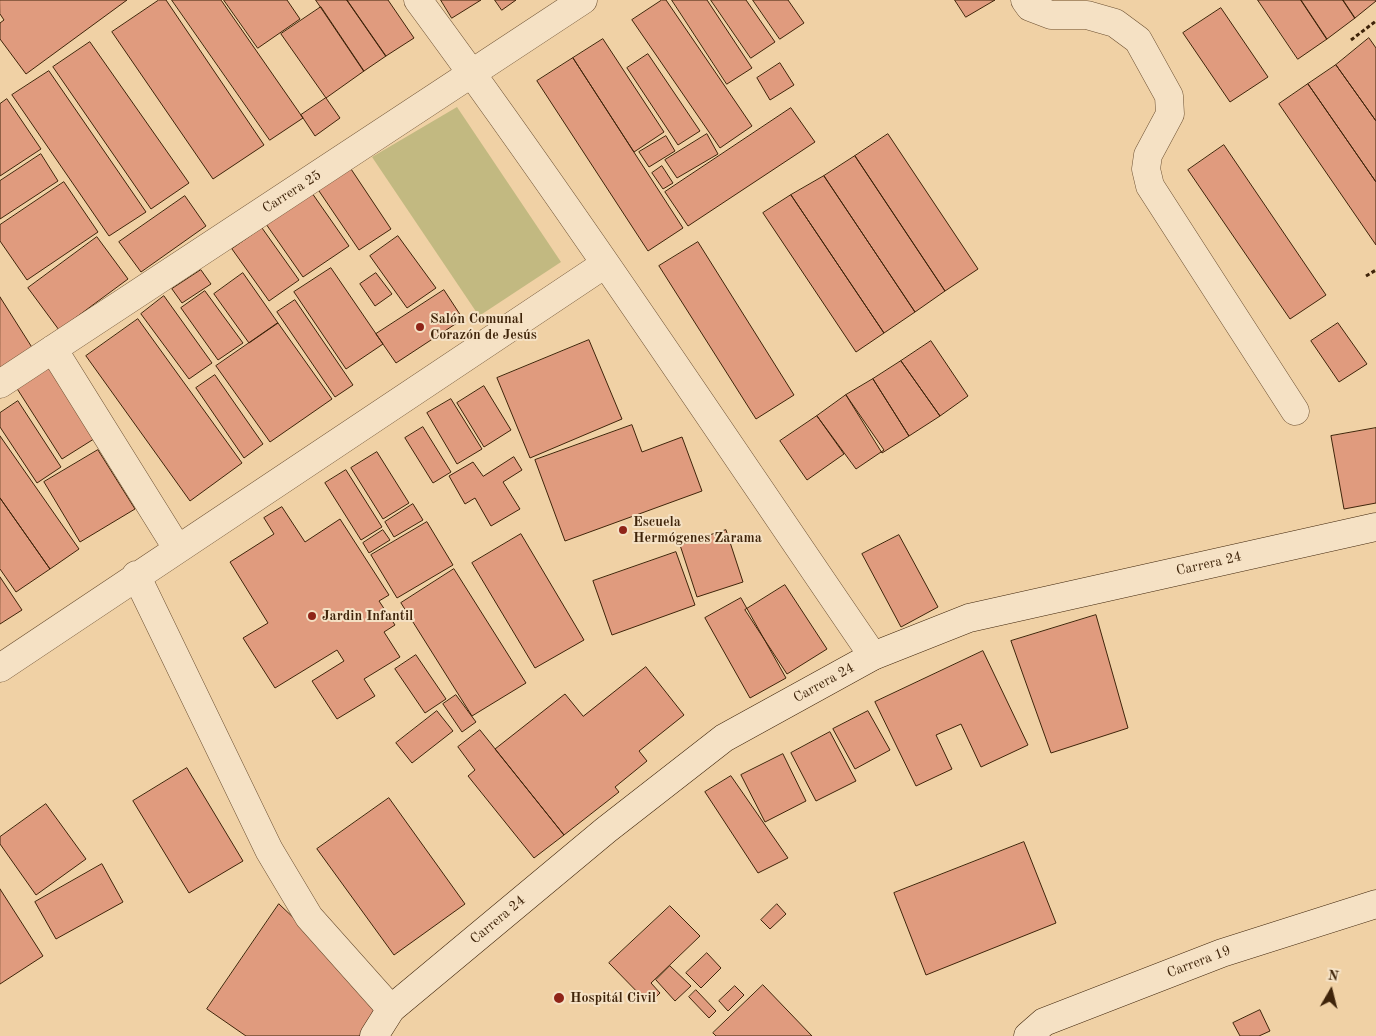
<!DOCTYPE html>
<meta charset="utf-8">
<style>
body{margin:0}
#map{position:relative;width:1376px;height:1036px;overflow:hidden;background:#f0d1a5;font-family:"Old Standard TT",serif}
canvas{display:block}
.north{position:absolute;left:1306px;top:966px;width:50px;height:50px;-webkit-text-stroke:4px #f5e1c4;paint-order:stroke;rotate:8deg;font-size:14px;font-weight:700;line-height:20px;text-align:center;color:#3f240a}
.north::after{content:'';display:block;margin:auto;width:18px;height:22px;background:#3f240a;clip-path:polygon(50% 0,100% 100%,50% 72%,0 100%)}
</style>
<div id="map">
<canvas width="1376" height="1036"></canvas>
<div class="north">N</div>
</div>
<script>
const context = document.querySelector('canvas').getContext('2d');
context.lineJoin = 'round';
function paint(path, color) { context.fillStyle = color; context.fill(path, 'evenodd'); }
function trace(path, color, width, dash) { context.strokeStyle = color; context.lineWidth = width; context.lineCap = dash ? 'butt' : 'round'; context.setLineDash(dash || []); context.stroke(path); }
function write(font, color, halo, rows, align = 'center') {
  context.font = font + ' "Old Standard TT",serif'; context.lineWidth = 4; context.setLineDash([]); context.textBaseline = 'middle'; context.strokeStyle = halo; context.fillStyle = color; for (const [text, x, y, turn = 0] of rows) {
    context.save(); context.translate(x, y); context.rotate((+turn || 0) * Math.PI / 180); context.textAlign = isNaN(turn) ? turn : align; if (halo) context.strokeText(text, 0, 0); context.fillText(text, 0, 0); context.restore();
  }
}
paint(new Path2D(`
 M457 107 561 262 479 316 372 157Z`), '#c2b981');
const building = new Path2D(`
 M0 0H127L26 74 0 39V23L4 20 0 14Z
 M159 0H166L264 145 213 179 112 32Z
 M172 0H221L303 118 270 140Z
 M224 0H287L300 19 258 48Z
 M316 0H347L386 56 364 71Z
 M347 0H388L414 38 386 56Z
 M441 0H481L452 18Z
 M495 0H516L502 10Z
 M662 0H666L752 126 720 148 632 20Z
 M672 0H707L752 68 727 84Z
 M711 0H746L775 42 751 58Z
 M753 0H788L804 23 780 39Z
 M955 0H995L966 17Z
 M1258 0H1301L1327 39 1298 59Z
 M1301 0H1343L1355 18 1327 39Z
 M1343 0H1376V1L1355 18Z
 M321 7 364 71 326 98 281 34Z
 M1221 8 1268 77 1230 102 1183 33Z
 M1369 38 1376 48V121L1336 65Z
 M603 39 664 132 634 152 573 58Z
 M90 42 189 183 151 209 53 67Z
 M648 54 700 131 678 145 627 68Z
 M573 58 683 228 648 251 537 81Z
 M780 63 794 85 770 100 757 78Z
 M1336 65 1376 121V182L1308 84Z
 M49 71 146 212 109 236 12 95Z
 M1308 84 1376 182V245L1279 104Z
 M326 98 340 118 315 136 301 115Z
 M7 99 41 149 0 176V104Z
 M791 108 815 142 688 226 665 192Z
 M707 134 718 154 677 178 665 160Z
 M888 134 978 269 945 291 855 156Z
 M666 136 675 151 649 167 639 152Z
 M1224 145 1326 295 1290 319 1188 170Z
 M41 154 58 181 0 219V181Z
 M855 156 945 291 915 312 824 176Z
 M349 166 391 229 359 250 317 188Z
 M662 166 673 183 663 189 652 173Z
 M824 176 915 312 884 333 791 195Z
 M64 182 98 232 27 280 0 241V225Z
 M312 193 349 246 303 277 266 224Z
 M791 195 884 333 856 352 763 213Z
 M185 196 206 226 141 272 119 242Z
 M262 228 299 280 269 301 232 249Z
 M398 236 436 288 407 308 370 256Z
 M97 237 128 279 59 330 28 288Z
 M698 242 794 395 756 419 659 266Z
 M331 268 383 344 346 369 294 292Z
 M201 270 211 284 182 303 172 289Z
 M243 273 278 323 249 343 214 294Z
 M376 273 392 294 375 306 360 284Z
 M444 290 463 319 396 363 376 334Z
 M205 291 243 343 218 360 181 308Z
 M164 296 212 363 189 379 141 314Z
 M0 297 33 349 0 369Z
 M295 300 353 385 335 397 277 312Z
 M138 319 242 463 190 501 86 356Z
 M278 323 332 399 270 442 216 366Z
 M1338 323 1367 364 1339 382 1311 341Z
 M589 340 622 419 530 458 497 378Z
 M931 341 968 396 940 416 901 361Z
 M901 361 940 416 909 436 873 379Z
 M51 365 97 437 62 459 16 387Z
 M215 375 263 444 244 458 196 388Z
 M873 379 909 436 882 453 846 395Z
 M484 386 511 430 484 447 457 403Z
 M846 395 884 450 856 469 817 416Z
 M451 399 482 449 457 464 427 413Z
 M18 401 61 467 37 483 0 427V413Z
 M817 416 844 454 807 480 780 441Z
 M632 425 642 452 682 437 702 491 565 541 535 460Z
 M423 427 451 472 433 483 405 438Z
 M1376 428V503L1344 509 1331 436Z
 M0 436 79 549 50 569 0 498Z
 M98 450 135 509 80 542 44 482Z
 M377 452 409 503 383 519 351 468Z
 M514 457 522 470 503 482 520 509 491 526 475 498 465 504 449 476 473 462 483 476Z
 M346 470 382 527 361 540 325 483Z
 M0 498 50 569 16 592 0 569Z
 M413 504 423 520 394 537 385 522Z
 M282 507 305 542 340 519 389 595 379 601 395 625 384 632 400 657 364 679 375 696 337 719 312 681 344 661 337 650 275 688 243 638 268 623 230 562 274 534 264 518Z
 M427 522 453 565 397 598 371 555Z
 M383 530 390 540 369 553 363 543Z
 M726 530 743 582 697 597 680 545Z
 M521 534 584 640 535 668 472 563Z
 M899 535 938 607 901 627 862 554Z
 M676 552 695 605 612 635 593 581Z
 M454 569 526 683 472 716 401 603Z
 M0 577 22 610 0 624Z
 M785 585 827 649 787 674 745 610Z
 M741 598 786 678 750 698 705 618Z
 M1096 615 1128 728 1051 753 1011 641Z
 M983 651 1028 745 981 767 961 724 936 735 952 769 916 786 875 702Z
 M416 655 446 699 425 713 395 669Z
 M646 667 684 715 639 751 647 761 615 787 619 792 564 835 495 749 565 694 583 716Z
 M456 695 476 722 462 732 443 704Z
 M437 711 453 731 412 763 396 743Z
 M868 711 890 750 855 769 833 729Z
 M480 730 564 835 534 858 468 776 475 770 458 747Z
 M830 732 856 781 816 801 791 753Z
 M783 754 806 801 765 822 741 775Z
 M187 768 243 861 189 893 133 801Z
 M731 776 788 858 758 873 705 792Z
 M389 798 465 904 394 955 317 849Z
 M46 804 86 859 36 895 0 844V837Z
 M1024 842 1056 923 926 975 894 893Z
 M102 864 123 902 56 939 35 902Z
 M0 889 43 956 0 984Z
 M279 904 380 1000 360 1036H246L207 1009Z
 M777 904 786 914 770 929 761 920Z
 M670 906 700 936 651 983 660 993 649 1004 609 963Z
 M707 953 721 968 701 988 686 973Z
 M670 966 691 986 675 1001 656 980Z
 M763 985 812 1036H716L713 1033Z
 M735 986 744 995 728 1011 719 1001Z
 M696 990 716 1011 709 1018 689 997Z
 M1260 1010 1270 1031 1259 1036H1240L1233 1023Z`);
paint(building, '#e09b7e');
trace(building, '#3f240a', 1);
const street = new Path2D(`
 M418 0C576 214 723 437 873 656
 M1025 0 1030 7 1051 15H1087L1115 23 1138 40 1169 96 1170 114 1148 155 1146 169 1150 186 1295 411
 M53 349 177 548
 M0 384 583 0
 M136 575 269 850 309 917 391 1009
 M0 668 605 264`);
const secondary = new Path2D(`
 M374 1036 391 1009 606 830 724 738 873 656 969 618 1376 527
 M1028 1036 1044 1022 1222 953 1376 904`);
trace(street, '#6b4f31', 29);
trace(secondary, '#3f240a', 29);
trace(new Path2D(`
 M1351 40 1376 21
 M1366 276 1376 270`), '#3f240a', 3, [4, 2.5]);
trace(street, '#f5e1c4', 28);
trace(secondary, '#f5e1c4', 28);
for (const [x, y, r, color] of [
 [420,327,5,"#8f2418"],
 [623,530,5,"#8f2418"],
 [312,616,5,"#8f2418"],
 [559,998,6,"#8f2418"]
]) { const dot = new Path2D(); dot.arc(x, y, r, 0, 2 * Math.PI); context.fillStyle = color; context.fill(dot); trace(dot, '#f5e1c4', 2); }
write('14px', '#3f240a', '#f5e1c4', [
 ["Carrera 25",292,192,-33],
 ["Carrera 24",1209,564,-13],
 ["Carrera 24",824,683,-29],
 ["Carrera 24",498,920,-40],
 ["Carrera 19",1199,962,-21]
]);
write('bold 14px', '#3f240a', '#f5e1c4', [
 ["Salón Comunal",430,319],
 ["Corazón de Jesús",430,335],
 ["Escuela",633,522],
 ["Hermógenes Zarama",633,538],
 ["Jardin Infantil",322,616],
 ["Hospitál Civil",570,998]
], 'left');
</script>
